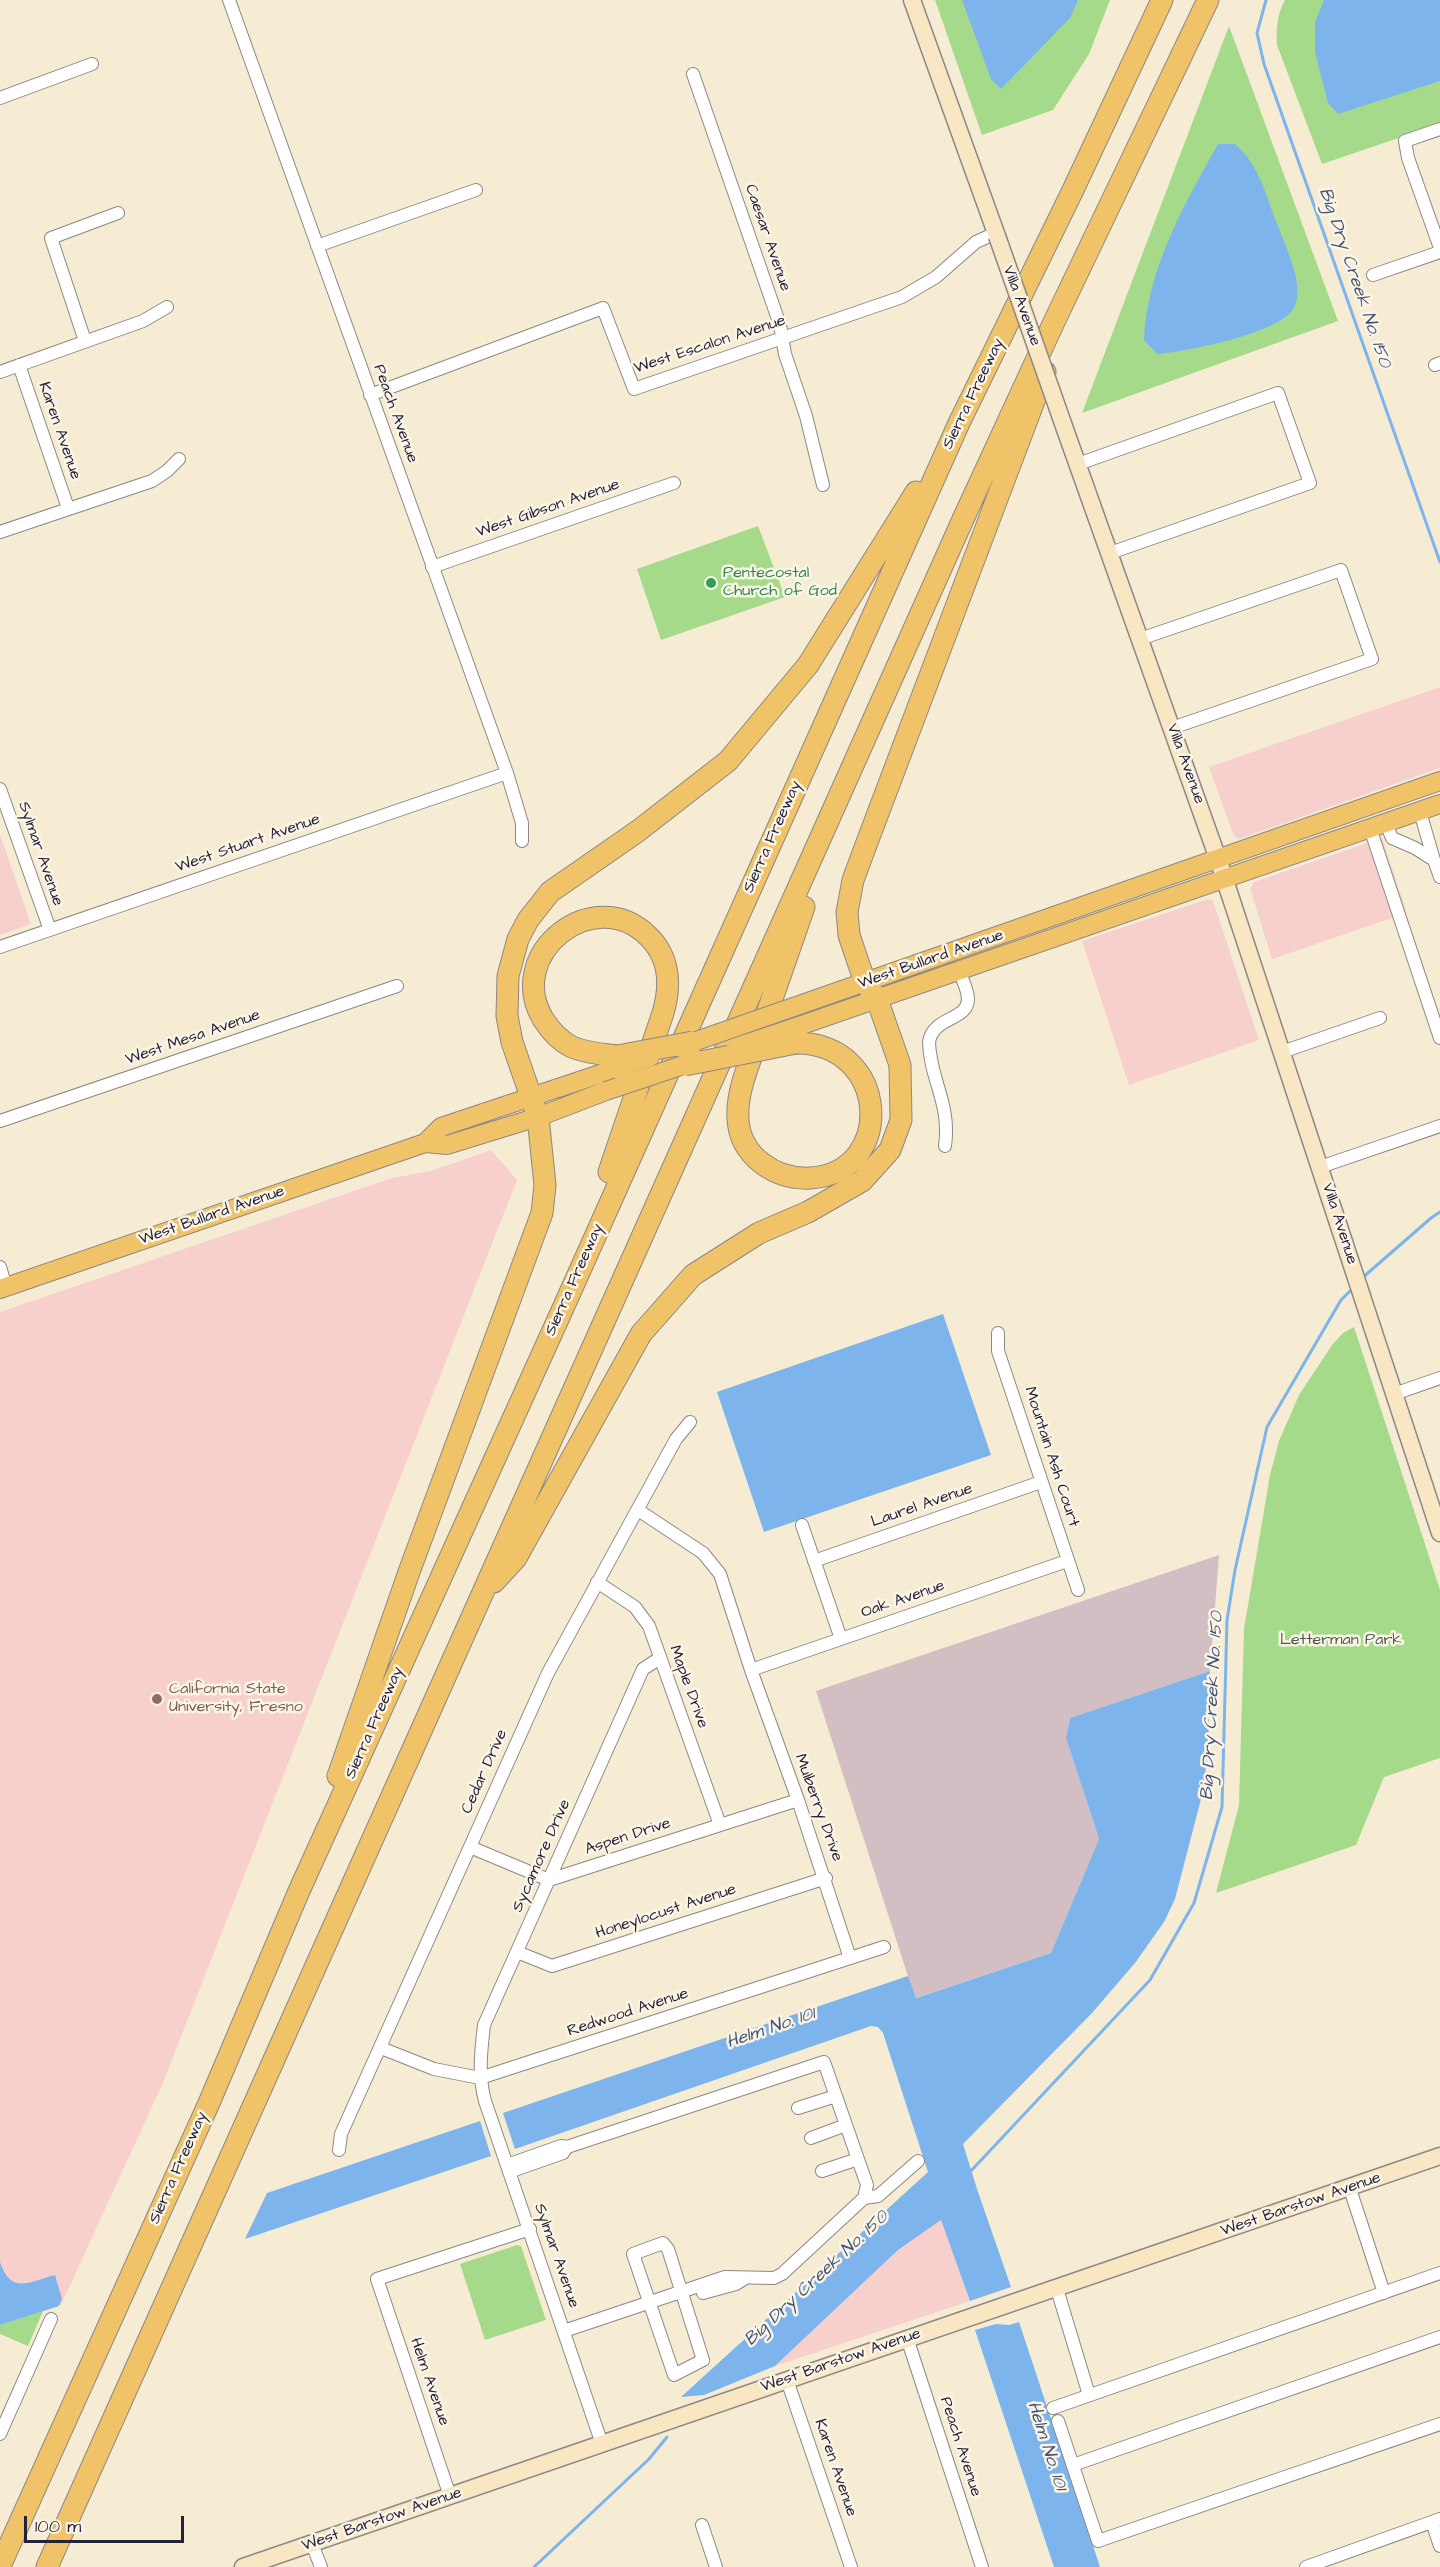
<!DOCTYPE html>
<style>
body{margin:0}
#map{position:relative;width:1440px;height:2567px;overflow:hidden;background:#f5ecd3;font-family:"Architects Daughter",sans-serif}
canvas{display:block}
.scale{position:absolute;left:24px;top:2516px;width:160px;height:27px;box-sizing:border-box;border:3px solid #22223b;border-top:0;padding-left:8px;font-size:18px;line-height:21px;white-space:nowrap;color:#22223b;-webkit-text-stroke:4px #fcf5e5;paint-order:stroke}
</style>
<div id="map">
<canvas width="1440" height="2567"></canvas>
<div class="scale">100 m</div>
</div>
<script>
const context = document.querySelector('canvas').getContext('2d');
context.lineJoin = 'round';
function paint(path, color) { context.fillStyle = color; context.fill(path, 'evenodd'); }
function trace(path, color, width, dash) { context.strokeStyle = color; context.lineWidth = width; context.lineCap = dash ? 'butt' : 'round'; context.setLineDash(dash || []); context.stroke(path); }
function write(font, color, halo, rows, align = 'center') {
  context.font = font + ' "Architects Daughter",sans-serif'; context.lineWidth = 5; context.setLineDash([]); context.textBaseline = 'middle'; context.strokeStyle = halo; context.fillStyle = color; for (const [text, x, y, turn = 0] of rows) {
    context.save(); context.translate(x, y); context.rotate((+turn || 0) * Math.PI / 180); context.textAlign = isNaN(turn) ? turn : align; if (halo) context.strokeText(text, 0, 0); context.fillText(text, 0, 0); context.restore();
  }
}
paint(new Path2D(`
 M1440 687V768L1239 839 1234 836 1209 767Z
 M0 835 31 924 0 935Z
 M1382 838 1407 913 1272 959 1250 888 1254 882Z
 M1208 899 1213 901 1259 1040 1129 1085 1082 941Z
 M491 1150 517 1180 162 2085 61 2305 0 2323V1312L392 1178 431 1171Z
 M941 2219 970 2301 775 2366 898 2250Z`), '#f7d0cd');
paint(new Path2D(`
 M1219 1555 1210 1671 1070 1718 1066 1738 1099 1839 1051 1953 915 1998 816 1691Z`), '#d2bec3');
paint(new Path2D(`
 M935 0H1110L1089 54 1053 110 982 135Z
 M1285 0H1440V124L1322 164 1277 45C1276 28 1277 15 1285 0Z
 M1229 26 1338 321 1082 413Z
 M758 526 785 597 661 640 637 569Z
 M1354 1327 1440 1590V1758L1384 1777 1356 1845 1216 1893 1239 1805 1244 1629 1270 1475 1279 1441 1299 1395 1332 1345 1343 1333Z
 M517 2245 521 2246 546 2320 485 2340 460 2264Z
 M43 2311 28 2346 0 2334V2325Z`), '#a5da8b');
paint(new Path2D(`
 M962 0H1078L1070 18 1001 89 991 79Z
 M1324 0H1440V81L1338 114 1328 103 1315 52V22Z
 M1218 144H1235C1259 164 1266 196 1277 224 1285 246 1306 286 1294 308 1281 333 1185 352 1157 354L1144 340C1147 269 1184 205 1218 144Z
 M943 1314 991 1455 764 1532 717 1392Z
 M1210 1671 1208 1753 1202 1795 1175 1899 1164 1922 1135 1963 1092 2013 963 2144 977 2189 1011 2287 970 2301 941 2220 898 2250 775 2366 704 2395 681 2397 928 2172 883 2033 878 2027 871 2026 515 2149 503 2113 908 1976 916 1998 1051 1953 1099 1839 1066 1738 1070 1718Z
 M480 2121 491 2156 245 2239 267 2193Z
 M0 2262C11 2295 29 2282 55 2275L62 2299 59 2306 0 2325Z
 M1019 2322 1100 2567H1054L975 2330 996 2324 1009 2325Z`), '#7db4ec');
trace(new Path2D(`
 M1266 0 1257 33 1264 64 1440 562
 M1361 1279 1431 1218 1440 1212
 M969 2173 1150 1980 1194 1903 1222 1807 1227 1620 1235 1570 1267 1427 1341 1300 1353 1288
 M534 2567 649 2459 667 2437`), '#7db4ec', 3);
const street = new Path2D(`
 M229 0 507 773 522 823V841
 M693 74 780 325 785 354 806 416 823 485
 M0 98 92 64
 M1440 129 1405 141 1408 158 1440 248
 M317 246 476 190
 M1373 275 1440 252
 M85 341 51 238 118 213
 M19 365 68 508
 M1435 365 1440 363
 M0 372 143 321 167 307
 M370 395 603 308 634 389 902 297 936 277 976 242 996 233
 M1078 464 1278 393 1310 483 1110 553
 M0 532 152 481 167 471 179 459
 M432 567 674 483
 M1140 639 1341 570 1372 659 1172 728
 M0 789 50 930
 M1386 824 1392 838 1415 848 1434 860 1420 812
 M1370 828 1440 1038
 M1434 860 1440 877
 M0 947 507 773
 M1282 1052 1380 1018
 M0 1121 397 986
 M945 1146C951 1103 930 1080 929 1042 933 1016 968 1021 968 999 968 990 962 980 960 972
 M1320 1167 1440 1126
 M0 1267 6 1287
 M998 1333V1351L1078 1590
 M1394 1394 1440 1378
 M638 1510 703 1553 720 1574 751 1670 798 1800 850 1958
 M802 1525 841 1639
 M814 1561 1041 1482
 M597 1582 635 1607 649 1626 720 1825
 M751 1670 1067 1561
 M470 1847 549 1880 798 1800
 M517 1952 552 1966 826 1878
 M381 2048 434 2069 480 2078 884 1947
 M798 2108 836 2096
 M811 2138 846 2125
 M567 2147 824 2062 867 2185 864 2198
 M339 2150 341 2134 548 1673 676 1439 690 1422
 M507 2165 561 2146 567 2147 563 2153 509 2172
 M822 2171 858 2159
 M1350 2189 1384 2293
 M663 2243 668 2249 703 2360 674 2375 633 2254Z
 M1057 2289 1089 2395
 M703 2293 736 2284 744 2279
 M564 2331 725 2277 774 2278 782 2274 864 2198 878 2196 918 2161
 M907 2338 982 2567
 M787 2380 851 2567
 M1053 2408 1440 2273
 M1058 2421 1098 2541 1440 2424
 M0 2434 51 2319
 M602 2444 485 2101C478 2075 481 2051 484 2025L643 1669 660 1658
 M1073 2465 1440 2337
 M450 2496 377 2279 530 2229
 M1432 2522 1440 2546
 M702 2525 716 2567
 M312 2544 321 2567
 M1306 2567 1440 2519`);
const secondary = new Path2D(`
 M912 0 997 236
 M1066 432 1218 859 1440 1533
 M243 2567 1440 2156`);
const primary = new Path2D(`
 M805 1003 1440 781
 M796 1027 1440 804
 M425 1143 441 1127 615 1069
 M0 1289 425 1143 447 1145 538 1117 606 1091`);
const highway = new Path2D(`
 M796 1043C890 1043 896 1172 811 1178 775 1180 740 1156 738 1119 736 1092 750 1061 759 1036 774 993 789 950 804 907
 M609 1172 663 1013C671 986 670 957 648 936 594 883 504 953 543 1019 550 1030 560 1041 572 1047 586 1053 602 1054 617 1056
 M494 1582 516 1558 641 1334 693 1275 759 1233 808 1212 862 1181 890 1150 901 1120 900 1065 877 999 865 982 856 956 849 935 847 912 853 880 869 837 1045 372
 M338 1776 409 1572 542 1213 545 1185 538 1117 512 1042 507 1016 508 976 518 939 528 920 550 892 638 831 728 761 808 665 916 492
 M0 2566 209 2103 299 1891 564 1306 959 423 1073 190 1162 0
 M47 2567 964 517 1054 322 1208 0`);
trace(street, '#8c8787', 14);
trace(secondary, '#8c8787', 19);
trace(primary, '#8c8787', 20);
trace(highway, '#8c8787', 23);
trace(street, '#fff', 12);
trace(secondary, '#f9e7c3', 16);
trace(primary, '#f0c369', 18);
trace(highway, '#f0c369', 21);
const secondaryBridge = new Path2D(`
 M997 236 1066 432`);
const primaryBridge = new Path2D(`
 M679 1047 805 1003
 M736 1047 796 1027
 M615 1069 650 1057
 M606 1091 698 1060`);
const highwayBridge = new Path2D(`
 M617 1056 693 1042
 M685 1065 796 1043`);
trace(secondaryBridge, '#8c8787', 19, []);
trace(primaryBridge, '#8c8787', 20, []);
trace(highwayBridge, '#8c8787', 23, []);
trace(secondaryBridge, '#f9e7c3', 16);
trace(primaryBridge, '#f0c369', 18);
trace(highwayBridge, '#f0c369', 21);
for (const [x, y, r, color] of [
 [711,583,6,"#2e9e5b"],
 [157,1699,6,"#8d6e63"]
]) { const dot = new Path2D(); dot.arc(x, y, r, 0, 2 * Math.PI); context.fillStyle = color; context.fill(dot); trace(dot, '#fcf5e5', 2); }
write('16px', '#22223b', '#fcf5e5', [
 ["Caesar Avenue",767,238,71],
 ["Villa Avenue",1021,306,70],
 ["West Escalon Avenue",710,345,-18],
 ["Sierra Freeway",974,394,-64],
 ["Peach Avenue",395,414,70],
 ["Karen Avenue",59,431,71],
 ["West Gibson Avenue",548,509,-19],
 ["Villa Avenue",1185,764,70],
 ["Sierra Freeway",773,837,-66],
 ["West Stuart Avenue",248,844,-19],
 ["Sylmar Avenue",40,854,71],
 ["West Bullard Avenue",931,960,-19],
 ["West Mesa Avenue",193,1038,-19],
 ["West Bullard Avenue",212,1216,-19],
 ["Villa Avenue",1339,1224,72],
 ["Sierra Freeway",575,1280,-66],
 ["Mountain Ash Court",1051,1457,72],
 ["Laurel Avenue",922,1506,-19],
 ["Oak Avenue",903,1600,-19],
 ["Maple Drive",688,1687,70],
 ["Sierra Freeway",375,1723,-66],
 ["Cedar Drive",485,1772,-66],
 ["Mulberry Drive",818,1808,70],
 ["Aspen Drive",628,1837,-18],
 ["Sycamore Drive",542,1856,-66],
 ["Honeylocust Avenue",666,1912,-18],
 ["Redwood Avenue",628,2013,-18],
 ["Sierra Freeway",179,2168,-66],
 ["West Barstow Avenue",1301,2205,-19],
 ["Sylmar Avenue",556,2256,71],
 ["West Barstow Avenue",841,2361,-19],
 ["Helm Avenue",429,2382,71],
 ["Peach Avenue",960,2447,72],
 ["Karen Avenue",835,2468,71],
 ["West Barstow Avenue",382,2520,-19]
]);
write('16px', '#27864d', '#fcf5e5', [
 ["Pentecostal",723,574],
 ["Church of God",723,592]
], 'left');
write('16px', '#495953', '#fcf5e5', [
 ["Letterman Park",1341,1641]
]);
write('16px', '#785e54', '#fcf5e5', [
 ["California State",169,1690],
 ["University, Fresno",169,1708]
], 'left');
write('italic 18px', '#425579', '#fcf5e5', [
 ["Big Dry Creek No. 150",1354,278,71],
 ["Big Dry Creek No. 150",1213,1706,-87],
 ["Helm No. 101",771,2029,-19],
 ["Big Dry Creek No. 150",817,2279,-43],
 ["Helm No. 101",1046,2446,72]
]);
</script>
